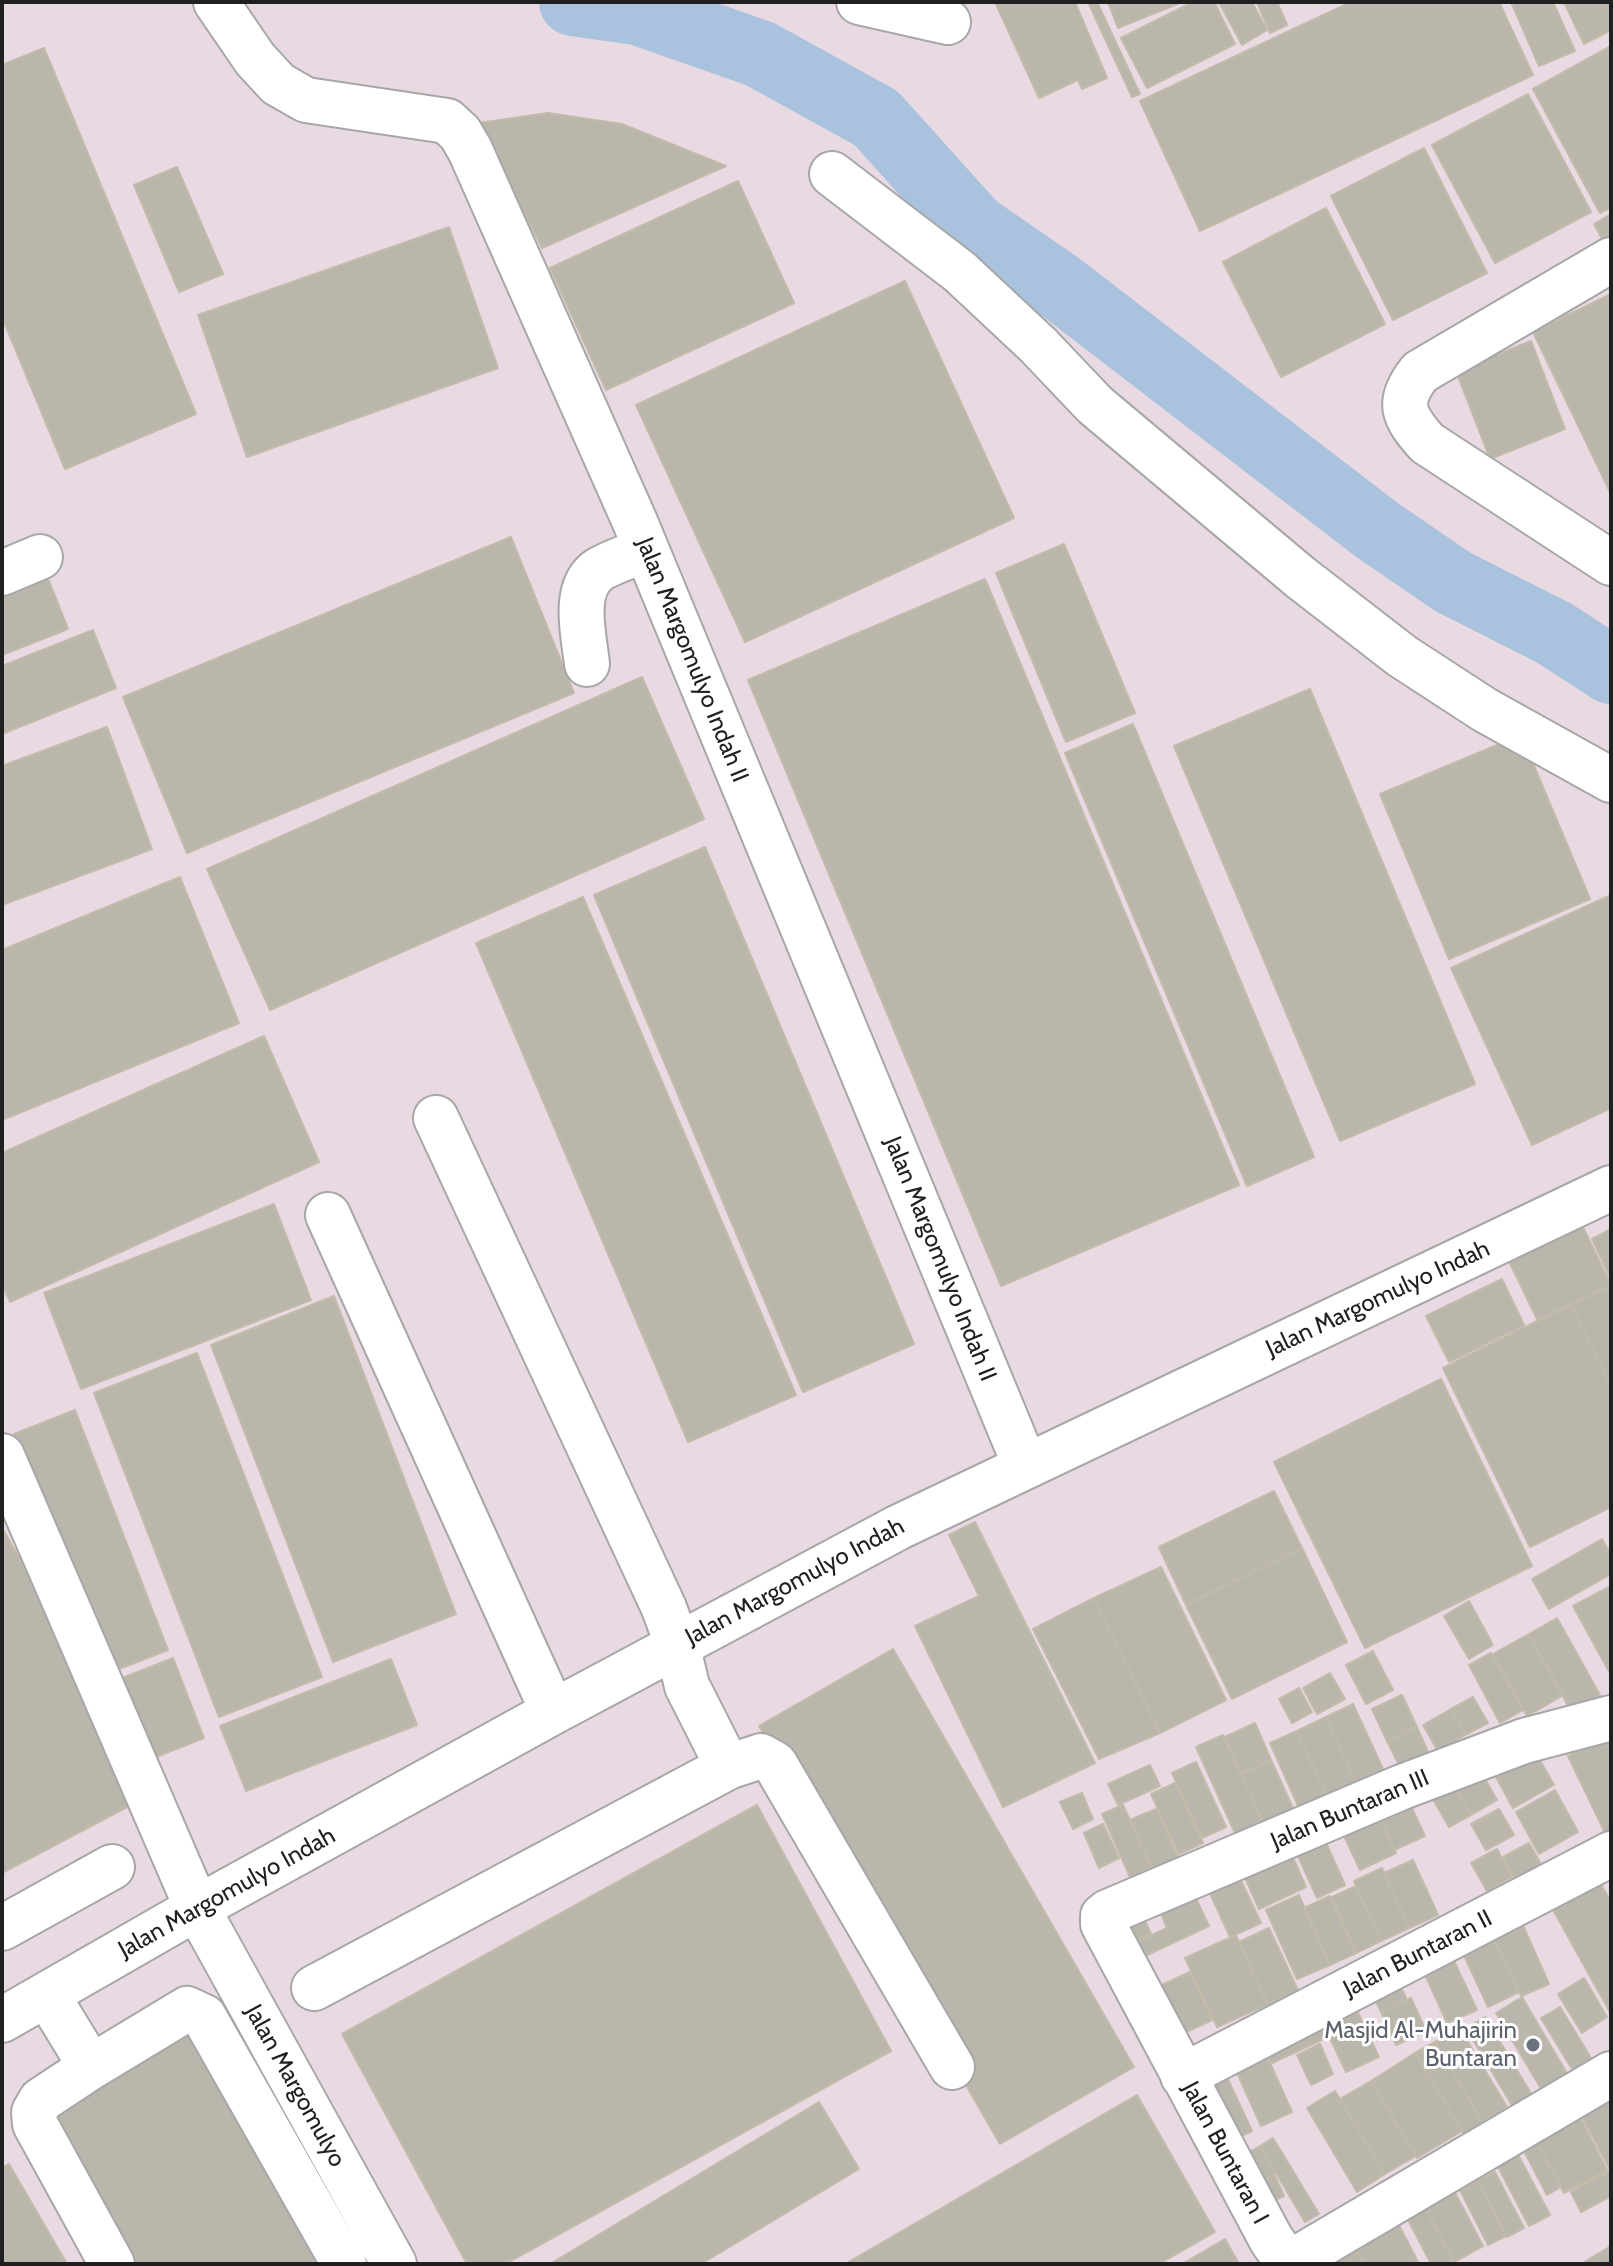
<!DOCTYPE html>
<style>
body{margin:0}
#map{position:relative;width:1613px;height:2266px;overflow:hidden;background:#f0f0e7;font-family:Cabin,sans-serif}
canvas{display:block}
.frame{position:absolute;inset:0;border:4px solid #202020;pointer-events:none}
</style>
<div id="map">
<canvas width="1613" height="2266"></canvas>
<div class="frame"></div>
</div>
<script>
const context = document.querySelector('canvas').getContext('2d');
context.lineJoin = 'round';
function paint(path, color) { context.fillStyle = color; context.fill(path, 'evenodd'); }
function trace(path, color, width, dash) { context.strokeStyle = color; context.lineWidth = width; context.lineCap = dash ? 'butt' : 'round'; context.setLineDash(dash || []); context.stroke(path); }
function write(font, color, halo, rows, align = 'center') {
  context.font = font + ' Cabin,sans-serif'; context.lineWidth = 6; context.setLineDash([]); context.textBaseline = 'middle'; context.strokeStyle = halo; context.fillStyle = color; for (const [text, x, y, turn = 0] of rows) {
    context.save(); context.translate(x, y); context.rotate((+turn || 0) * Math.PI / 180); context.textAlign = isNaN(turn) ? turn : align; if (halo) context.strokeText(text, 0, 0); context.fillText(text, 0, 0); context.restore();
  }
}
paint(new Path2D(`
 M2 2H1611V2264H2Z`), '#e9d9e2');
trace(new Path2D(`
 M573 2 637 11 760 54 876 118 974 227 1058 285 1377 530 1453 582 1554 633 1611 670`), '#a9c2dd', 68);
const building = new Path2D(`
 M995 2H1075L1107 78 1082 89 1078 80 1039 98Z
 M1088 2H1097L1140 94 1132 97Z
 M1108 2H1182L1118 28Z
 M1193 2H1214L1235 44 1147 88 1121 38Z
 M1219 2H1252L1267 30 1242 45Z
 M1257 2H1277L1287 25 1270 33Z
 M1351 2H1499L1533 75 1200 231 1140 101Z
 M1511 2H1553L1575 51 1539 66Z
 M1564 2H1611V30L1584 44Z
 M1611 46V207L1600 213 1533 89Z
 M44 48 196 414 65 469 2 317V65Z
 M1528 94 1591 212 1495 263 1432 145Z
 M548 113 622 124 726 166 542 248 479 123Z
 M1424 148 1487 273 1393 320 1331 196Z
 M177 167 223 274 179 292 134 185Z
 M738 181 794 303 606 390 550 268Z
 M1326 208 1385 324 1281 377 1223 262Z
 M1611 214V255L1594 224Z
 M449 227 498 368 247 457 198 315Z
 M905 281 1014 518 745 642 636 405Z
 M1611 294V494L1533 332Z
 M1531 341 1565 429 1490 459 1456 371Z
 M511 537 574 693 187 853 123 697Z
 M1064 544 1135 713 1066 742 996 573Z
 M42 563 68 629 2 655V579Z
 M985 579 1239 1185 1001 1286 748 680Z
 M93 630 116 688 2 734V666Z
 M642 677 704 819 270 1010 207 869Z
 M1310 689 1475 1084 1340 1141 1174 746Z
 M1133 724 1314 1157 1247 1186 1065 753Z
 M107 727 152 849 2 905V766Z
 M1521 735 1590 899 1449 959 1380 794Z
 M705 847 914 1344 803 1392 594 895Z
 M180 877 239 1023 2 1120V950Z
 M1611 895V1108L1532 1145 1451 968Z
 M583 897 796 1395 688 1442 476 943Z
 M264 1036 319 1162 10 1302 2 1284V1153Z
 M274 1204 311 1300 81 1389 44 1293Z
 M1579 1219 1611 1285 1538 1321 1506 1255Z
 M1611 1229V1279L1592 1239Z
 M1502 1279 1524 1325 1449 1362 1426 1316Z
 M1611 1286V1386L1571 1304Z
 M334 1296 456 1614 333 1662 211 1345Z
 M1571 1304 1611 1386V1507L1530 1547 1443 1368Z
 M197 1353 322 1677 219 1717 94 1393Z
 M1441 1379 1532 1566 1365 1648 1274 1462Z
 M75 1410 168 1650 106 1674 14 1434Z
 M1274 1491 1302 1548 1186 1605 1159 1547Z
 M975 1522 1095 1763 1003 1807 915 1626 979 1596 949 1535Z
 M2 1528 38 1590 129 1806 2 1873Z
 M1602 1539 1611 1555V1574L1549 1609 1532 1579Z
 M1302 1548 1347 1642 1232 1699 1186 1605Z
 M1161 1567 1226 1700 1160 1733 1094 1598Z
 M1611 1586V1675L1573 1606Z
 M1094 1598 1160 1733 1099 1759 1033 1629Z
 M1469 1601 1493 1645 1469 1659 1444 1616Z
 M1557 1618 1601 1697 1572 1713 1529 1634Z
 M1529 1634 1562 1696 1527 1716 1493 1654Z
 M893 1649 1134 2067 1000 2144 759 1726Z
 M1373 1651 1393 1690 1366 1704 1346 1665Z
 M1491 1653 1523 1710 1500 1723 1469 1665Z
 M173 1658 204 1738 151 1759 120 1679Z
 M391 1659 417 1725 246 1791 220 1726Z
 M1330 1673 1345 1699 1317 1714 1303 1688Z
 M1299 1688 1312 1712 1292 1723 1279 1699Z
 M1402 1695 1417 1727 1387 1741 1372 1709Z
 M1473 1697 1488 1723 1465 1735 1451 1709Z
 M1353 1704 1384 1771 1356 1784 1326 1717Z
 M1451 1709 1465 1735 1438 1751 1423 1725Z
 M1326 1717 1356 1784 1327 1797 1297 1731Z
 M1255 1723 1271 1760 1241 1774 1225 1737Z
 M1417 1727 1428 1752 1399 1765 1387 1741Z
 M1297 1731 1327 1797 1300 1810 1270 1743Z
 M1223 1735 1267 1831 1240 1844 1196 1747Z
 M1611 1735V1837L1608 1839 1568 1756Z
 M1533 1748 1554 1785 1513 1808 1492 1770Z
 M1271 1760 1297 1817 1267 1831 1241 1774Z
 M1196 1762 1226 1827 1202 1838 1172 1773Z
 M1150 1765 1160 1786 1118 1805 1108 1784Z
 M1477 1765 1497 1800 1471 1815 1451 1779Z
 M1175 1783 1203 1843 1179 1854 1151 1794Z
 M1453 1784 1471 1815 1449 1827 1431 1796Z
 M1403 1789 1425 1836 1394 1850 1373 1802Z
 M1555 1790 1578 1832 1539 1854 1516 1812Z
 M1082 1793 1093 1819 1073 1829 1060 1802Z
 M1373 1802 1396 1853 1360 1870 1336 1819Z
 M757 1805 891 2051 505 2264H467L342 2034Z
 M1123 1805 1152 1868 1130 1877 1102 1814Z
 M1156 1809 1181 1864 1156 1876 1130 1820Z
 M1499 1809 1514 1835 1486 1850 1471 1824Z
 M1103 1824 1119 1858 1099 1868 1084 1833Z
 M1318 1825 1345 1885 1317 1898 1290 1838Z
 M1285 1840 1306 1887 1259 1909 1238 1862Z
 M1529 1843 1546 1873 1520 1887 1503 1857Z
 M1497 1849 1512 1877 1487 1891 1471 1863Z
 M1413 1860 1438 1915 1409 1928 1384 1873Z
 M1233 1864 1261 1923 1230 1937 1203 1878Z
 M1382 1868 1409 1928 1381 1941 1354 1881Z
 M1598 1879 1611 1902V2014L1551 1906Z
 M1356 1886 1381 1941 1356 1953 1332 1897Z
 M1192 1890 1209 1926 1130 1963 1124 1948 1167 1928 1158 1906Z
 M1299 1895 1330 1965 1297 1979 1266 1910Z
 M1330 1896 1356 1953 1330 1965 1304 1908Z
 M1139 1908 1151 1934 1126 1945 1115 1920Z
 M1517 1912 1549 1984 1521 1996 1488 1926Z
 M1487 1924 1519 1992 1488 2007 1456 1938Z
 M1269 1928 1298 1990 1268 2004 1239 1942Z
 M1236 1935 1268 2004 1217 2027 1185 1958Z
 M1447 1946 1477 2010 1447 2023 1418 1959Z
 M1190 1972 1212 2020 1173 2038 1151 1990Z
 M1584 1978 1607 2017 1582 2033 1558 1994Z
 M1400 1985 1407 2000 1381 2012 1374 1997Z
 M1522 1997 1569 2077 1543 2092 1496 2013Z
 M1411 1998 1426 2031 1396 2045 1381 2012Z
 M1352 2000 1379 2057 1346 2072 1319 2015Z
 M1560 2007 1591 2058 1572 2069 1541 2018Z
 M1319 2017 1328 2037 1270 2064 1261 2043Z
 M1485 2017 1532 2095 1513 2107 1466 2028Z
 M200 2023 338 2264H133L45 2112Z
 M1459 2027 1507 2107 1482 2121 1435 2042Z
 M1435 2042 1484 2125 1465 2136 1415 2053Z
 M1261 2043 1292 2112 1261 2126 1230 2057Z
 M1320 2044 1333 2074 1311 2085 1297 2055Z
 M1415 2053 1462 2131 1417 2158 1371 2081Z
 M1224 2071 1252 2131 1222 2145 1195 2085Z
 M1371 2081 1416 2156 1385 2174 1340 2099Z
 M1335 2091 1385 2174 1357 2192 1307 2108Z
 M1137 2095 1215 2232 1159 2264H845Z
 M1611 2099V2169L1610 2170 1581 2114Z
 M819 2102 859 2169 701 2264H550Z
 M1581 2119 1607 2170 1564 2193 1537 2142Z
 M1273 2138 1319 2214 1305 2222 1260 2146Z
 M1537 2142 1561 2187 1547 2195 1523 2149Z
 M1260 2146 1276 2173 1258 2184 1241 2157Z
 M1516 2151 1550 2215 1529 2226 1495 2161Z
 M9 2164 67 2264H2V2168Z
 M1611 2170V2196L1581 2212 1571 2192Z
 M1495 2172 1524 2228 1507 2237 1478 2181Z
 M1275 2176 1284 2196 1258 2208 1250 2188Z
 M1478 2181 1506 2236 1488 2245 1460 2190Z
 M1451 2185 1483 2246 1454 2262 1422 2200Z
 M1422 2200 1454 2263 1452 2264H1431L1403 2210Z
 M1399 2225 1419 2264H1363L1355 2248Z
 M1225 2239 1239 2264H1182Z
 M1611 2246V2264H1581Z
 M1355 2248 1363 2264H1338L1335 2259Z`);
paint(building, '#bab6ac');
trace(building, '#c2bba9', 2);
const minor = new Path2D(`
 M216 2 255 59 278 84 306 100 447 121 460 133 470 150 635 522 1025 1465
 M859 2 948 22
 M832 174 960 272 1038 345 1095 405 1300 577 1402 656 1485 710 1611 780
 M1611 260 1420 372C1396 402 1403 416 1427 443L1611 563
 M2 573 40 557
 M587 664C584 636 571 587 600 569 614 561 631 556 646 549
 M436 1118 664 1608 677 1644 687 1686 728 1767
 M328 1215 553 1712
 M2 1456 197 1908 394 2264
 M1611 1718 1524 1741 1402 1787 1108 1912 1103 1916V1924L1271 2239 1286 2261H1293L1611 2074
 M2 1928 112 1867
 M314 1988 728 1767 761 1756 775 1764 952 2067
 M47 1995 91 2067 41 2100 34 2112 35 2124 112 2264
 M2 2020 197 1908 553 1712 899 1527 1611 1188
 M91 2067 187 2009 204 2017 344 2264
 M1183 2076 1611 1854`);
trace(minor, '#a7a7a7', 48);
trace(minor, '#fff', 44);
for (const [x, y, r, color] of [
 [1533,2045,8,"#6b7280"]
]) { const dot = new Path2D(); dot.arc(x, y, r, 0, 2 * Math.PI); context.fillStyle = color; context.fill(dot); trace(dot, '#fff', 3); }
write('24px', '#202020', '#fff', [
 ["Jalan Margomulyo Indah II",692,660,68],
 ["Jalan Margomulyo Indah II",940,1259,68],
 ["Jalan Margomulyo Indah",1378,1299,-25],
 ["Jalan Margomulyo Indah",795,1582,-28],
 ["Jalan Buntaran III",1350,1810,-23],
 ["Jalan Margomulyo Indah",227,1893,-29],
 ["Jalan Buntaran II",1418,1954,-27],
 ["Jalan Margomulyo",295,2086,61],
 ["Jalan Buntaran I",1225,2153,62]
]);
write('24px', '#5b616d', '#fff', [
 ["Masjid Al-Muhajirin",1517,2031],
 ["Buntaran",1517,2059]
], 'right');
</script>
